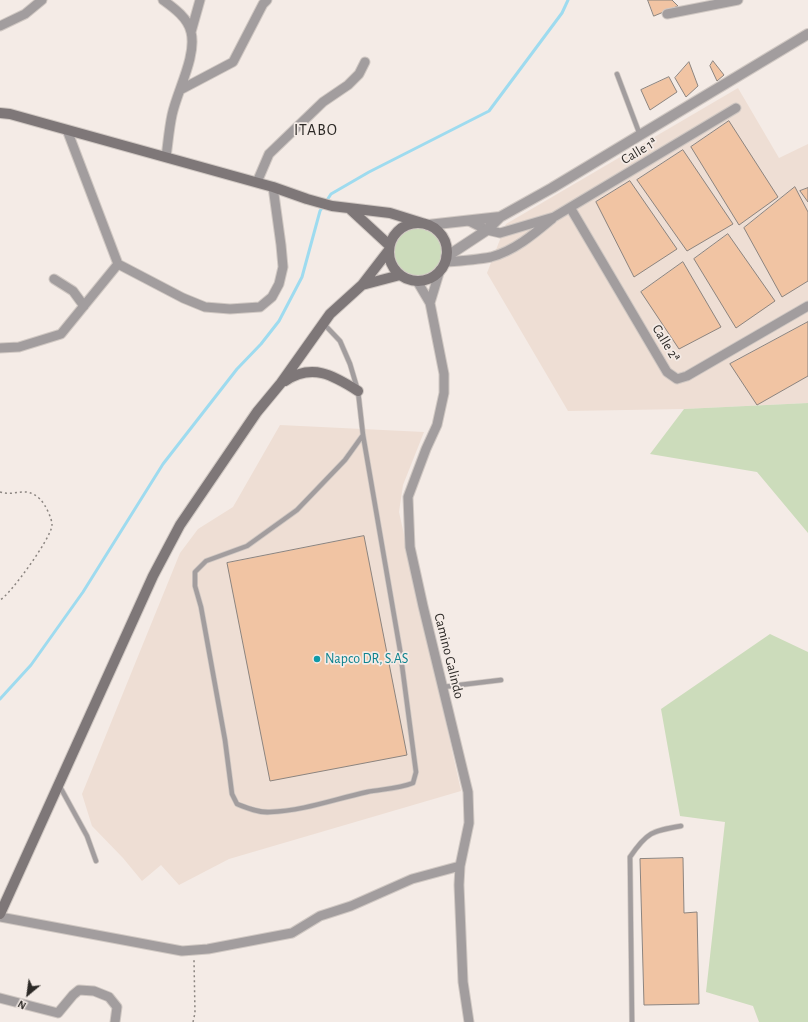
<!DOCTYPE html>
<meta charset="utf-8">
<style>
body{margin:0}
#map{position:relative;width:808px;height:1022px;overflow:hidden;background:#f4ebe6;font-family:"Alegreya Sans",sans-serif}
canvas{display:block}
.north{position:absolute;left:8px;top:974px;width:40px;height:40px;-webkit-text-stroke:3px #f4ebe6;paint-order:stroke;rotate:209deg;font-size:11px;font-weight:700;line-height:16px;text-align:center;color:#2c2926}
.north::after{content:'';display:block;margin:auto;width:14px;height:18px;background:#2c2926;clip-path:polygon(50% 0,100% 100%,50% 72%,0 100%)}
</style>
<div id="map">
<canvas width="808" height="1022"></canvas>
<div class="north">N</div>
</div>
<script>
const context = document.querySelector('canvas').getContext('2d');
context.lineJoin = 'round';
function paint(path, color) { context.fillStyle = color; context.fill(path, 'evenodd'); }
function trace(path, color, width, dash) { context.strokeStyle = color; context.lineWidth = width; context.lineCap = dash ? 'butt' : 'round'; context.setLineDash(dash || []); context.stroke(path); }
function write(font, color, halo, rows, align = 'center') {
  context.font = font + ' "Alegreya Sans",sans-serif'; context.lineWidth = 3.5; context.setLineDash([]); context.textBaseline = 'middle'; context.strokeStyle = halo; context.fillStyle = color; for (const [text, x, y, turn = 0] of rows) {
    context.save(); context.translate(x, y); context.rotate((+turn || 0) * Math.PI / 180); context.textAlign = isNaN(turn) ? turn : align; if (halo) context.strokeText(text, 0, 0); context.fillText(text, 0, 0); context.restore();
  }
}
paint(new Path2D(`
 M738 88 779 158 808 144V403L684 409 568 411 487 273 506 224Z
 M280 425 424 432 403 485 399 512 461 791 229 859 179 885 161 865 142 881 123 858 92 826 82 794 180 553 198 529 233 507Z`), '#eeded4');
paint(new Path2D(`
 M393 252a25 25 0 1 1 50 0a25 25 0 1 1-50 0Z
 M808 403V533L757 472 650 454 684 409Z
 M770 634 808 652V1022H759L753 1006 706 992 725 822 680 816 661 709Z`), '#ccdcbb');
trace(new Path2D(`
 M0 699 31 665 83 592 163 464 237 369 261 344 279 321 302 277 320 211 331 194 369 172 489 111 562 13 568 0`), '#9edbef', 3);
const building = new Path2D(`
 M648 0H672L678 6 654 16Z
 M713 61 724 75 717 81 710 66Z
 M689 62 698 86 686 97 675 78Z
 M669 77 677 92 650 110 641 90Z
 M729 121 778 197 739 225 691 147Z
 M683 150 733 224 687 251 637 180Z
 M630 181 677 249 634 277 596 202Z
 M795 187 808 212V281L782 297 744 228Z
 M808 188V202L800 191Z
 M728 234 775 301 736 328 694 259Z
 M683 262 721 327 679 349 641 292Z
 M808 322V376L757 405 730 364Z
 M364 536 407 755 270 781 227 563Z
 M683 858 684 913 697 912 699 1004 644 1005 640 859Z`);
paint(building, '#f1c4a3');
trace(building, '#8c847f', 1);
const service = new Path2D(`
 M617 74 640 135
 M323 323 340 341 350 364 358 391 363 435 400 650 416 772 413 783C398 789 382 789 367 792 335 799 303 811 270 812 259 813 247 808 237 804L232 794 225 740 201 607 195 586V572L206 561 247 546 297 510 345 460 363 435
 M443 687 501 680
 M59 785 87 836 96 861
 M632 1022 630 857C647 832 652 831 681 826`);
const minor = new Path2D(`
 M163 0C174 8 188 18 191 32 197 56 177 91 172 115 169 129 168 143 166 157
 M667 14 738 0
 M0 26 25 14 42 0
 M191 32 200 0
 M180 90 233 62 263 4 267 0
 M67 130 118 264 183 298 205 307 230 309 260 307 272 297 279 284 283 267 281 245 273 187
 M257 182 269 154 323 102 348 85 359 74 365 62
 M571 209 667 372 677 379 687 376 808 306
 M469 221 487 230 500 233 554 217 736 108
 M445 262C460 261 476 260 491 257 514 251 534 234 552 219
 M54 279 73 291 84 306
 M417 281 430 303 444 374V393L437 425 426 449 408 497 410 547 423 606 468 792 469 823 460 866 459 885 463 982 469 1022
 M430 303 440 270
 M0 348 19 347 61 334 118 264
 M0 917 182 951 208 949 292 933 320 916 351 906 412 879 460 866
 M0 998 58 1013 73 995 79 990 94 991 109 997 117 1007 115 1022`);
const tertiary = new Path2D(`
 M428 225 500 217
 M446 257 487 230 500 217 552 188 808 34`);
const secondary = new Path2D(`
 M0 113 10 114 273 187 307 199 332 206 390 213 422 223
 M349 208 389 245
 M389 252a29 29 0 1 1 58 0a29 29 0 1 1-58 0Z
 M362 285 400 275
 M285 381C312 363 333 375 358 391
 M0 914 153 576 180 525 257 412 281 383 330 314 362 285 389 250`);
trace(service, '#d0c8c3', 6);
trace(minor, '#d0c8c3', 11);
trace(tertiary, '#d0c8c3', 12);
trace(secondary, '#d0c8c3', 12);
trace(new Path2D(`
 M0 492C16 497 25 485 40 499 45 504 52 518 52 525 52 537 10 595 0 600
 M193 1022 195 1013 194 960`), '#8b8581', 1.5, [2, 3]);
trace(service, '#a29d9e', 4.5);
trace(minor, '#a29d9e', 9);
trace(tertiary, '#a29d9e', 10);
trace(secondary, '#7e7778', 10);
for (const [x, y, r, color] of [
 [317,659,4,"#0f9aa8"]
]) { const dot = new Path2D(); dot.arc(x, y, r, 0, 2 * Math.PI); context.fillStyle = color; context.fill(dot); trace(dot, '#f4ebe6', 1.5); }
write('14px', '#2c2926', '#f4ebe6', [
 ["Calle 1ª",639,151,-31],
 ["Calle 2ª",666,343,59],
 ["Camino Galindo",449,656,76]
]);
write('14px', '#0d838f', '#f4ebe6', [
 ["Napco DR, S.AS",325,659]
], 'left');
context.letterSpacing = '1px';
write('16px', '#2c2926', '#f4ebe6', [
 ["ITABO",316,130]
]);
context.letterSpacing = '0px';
</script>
